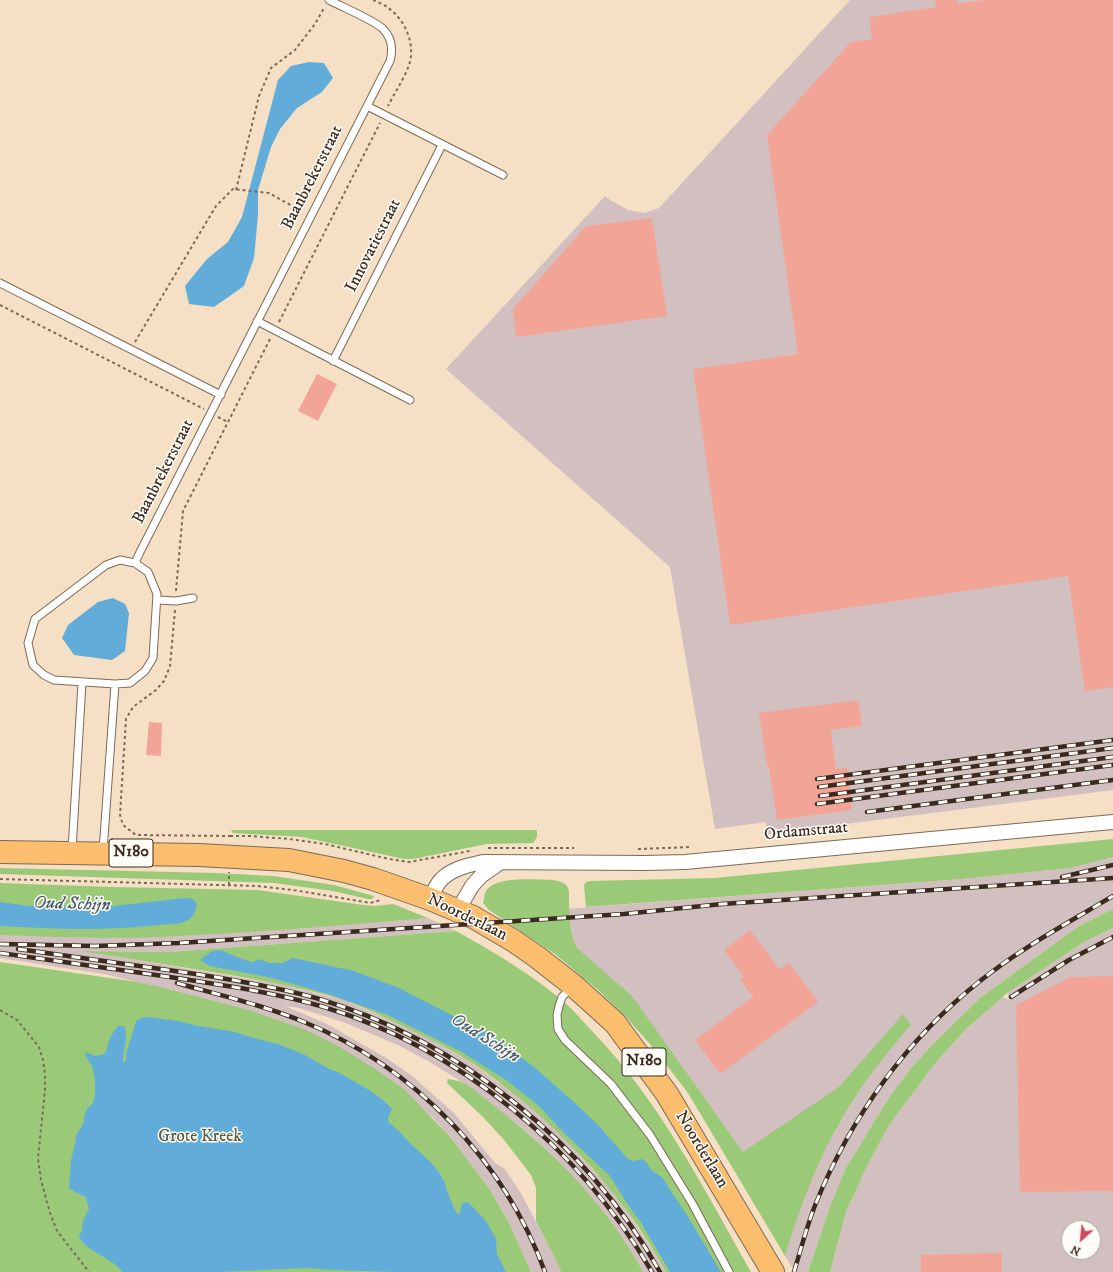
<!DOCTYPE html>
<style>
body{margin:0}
#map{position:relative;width:1113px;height:1272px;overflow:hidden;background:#f5e0c5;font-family:"IM FELL DW Pica",serif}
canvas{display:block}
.north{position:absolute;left:1061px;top:1220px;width:40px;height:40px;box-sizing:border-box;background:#fdfcf7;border:1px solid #afa8a0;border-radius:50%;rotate:207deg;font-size:11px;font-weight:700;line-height:16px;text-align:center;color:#3b2a1e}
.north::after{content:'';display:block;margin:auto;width:14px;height:18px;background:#d1495b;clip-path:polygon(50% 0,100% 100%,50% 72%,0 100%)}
</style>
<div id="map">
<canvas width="1113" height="1272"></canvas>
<div class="north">N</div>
</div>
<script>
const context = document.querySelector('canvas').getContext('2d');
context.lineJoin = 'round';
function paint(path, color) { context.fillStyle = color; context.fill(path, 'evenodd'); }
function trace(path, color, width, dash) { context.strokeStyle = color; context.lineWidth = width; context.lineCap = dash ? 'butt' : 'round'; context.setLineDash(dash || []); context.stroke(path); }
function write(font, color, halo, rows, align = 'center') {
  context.font = font + ' "IM FELL DW Pica",serif'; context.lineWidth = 3; context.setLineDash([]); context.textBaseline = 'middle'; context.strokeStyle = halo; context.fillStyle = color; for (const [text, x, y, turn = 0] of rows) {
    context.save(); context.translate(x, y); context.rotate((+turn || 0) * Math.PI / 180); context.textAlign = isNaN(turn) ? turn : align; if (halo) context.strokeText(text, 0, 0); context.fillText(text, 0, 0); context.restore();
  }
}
paint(new Path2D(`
 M850 0H1113V790L767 834 766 822 715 829 670 567 446 369 605 196 610 200 628 210 644 213 659 208Z
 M1113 857V909L1079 926 980 998 934 1043 912 1067 890 1096 846 1168 831 1204 808 1272H795L785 1256 793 1228 577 948 573 942 571 929 511 913 962 879 1071 868Z
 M428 918 456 931 169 952 84 951 284 985 347 1001 424 1036 467 1060 505 1087 529 1106 562 1136 616 1195 656 1255 666 1272H643L549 1152 520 1126 464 1083 428 1061 400 1046 343 1022 299 1008 285 1006 327 1024 388 1059 411 1075 454 1113 495 1163 505 1169 522 1195 558 1264 561 1272H531L509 1223 491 1191 452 1139 432 1117 249 1010 104 974 0 958V935L80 937H158L308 928Z
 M1113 928V1272H830L846 1212 867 1166 889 1125 937 1061 966 1029 1002 997 1011 1000 1007 993 1084 942ZM1069 1228H1093V1252H1069Z`), '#d2bfc0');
paint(new Path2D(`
 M231 830H537V837L533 843 487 844 413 859H404L302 837 233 833Z
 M1113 839V857L1071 868 962 879 586 907 584 885 586 882 590 881 715 878Z
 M0 868 216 873 273 876 334 885 374 896 372 899H368L333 891 274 883 0 874Z
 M553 880C558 881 564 882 567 886 570 890 569 897 569 902 570 917 569 934 577 948L632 996 743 1152 839 1087 903 1014 911 1025C887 1052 864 1081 845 1113 818 1157 800 1207 785 1256L688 1093 655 1050 627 1018 598 990 555 954 489 910 483 903C484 900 484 896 485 893 493 875 536 880 553 880Z
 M0 883 112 887 258 890 363 905 374 906 393 904 428 918C339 926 250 933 160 937 107 939 53 937 0 935Z
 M1113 909V928L1084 942 1007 993 966 1029 937 1061 889 1125 867 1166 846 1212 830 1272H808L831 1204 846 1168 890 1096 912 1067 934 1043 980 998 1079 926Z
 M456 931C494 952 531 974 564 1002 575 1011 584 1023 594 1033 660 1102 704 1189 751 1272H666C622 1190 546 1112 469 1061 445 1046 419 1034 394 1022 378 1015 362 1006 346 1001 310 989 273 983 236 976 184 967 132 959 80 951L169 952Z
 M0 962 137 982 160 987 249 1010 306 1030 338 1046 372 1067 404 1089 452 1139 491 1191 509 1223 531 1272H0Z
 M448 1079C454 1080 461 1081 466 1084 477 1091 487 1101 497 1108 555 1153 608 1207 643 1272H561L558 1264 536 1221V1188L531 1175 505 1141 482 1116 447 1083Z`), '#9ac977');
paint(new Path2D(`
 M309 62 324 63 333 78 322 92 297 108 280 129 271 147 258 190V215L254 258 244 286 214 307 189 304 185 286 207 259 228 242 242 217 278 80 291 66Z
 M113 598 125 604 129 613 125 651 112 660 74 655 62 638 68 625 98 602Z
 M185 898 193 899 197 904C195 912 193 918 186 921 178 925 167 924 159 925 106 931 53 929 0 926V902L29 906H61L93 911 114 906Z
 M220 950C227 952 247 962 253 962 255 961 257 960 259 959L269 963H282L293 958 354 971 399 988 492 1036 534 1067 575 1103 599 1126 628 1159 634 1161 642 1159 646 1162 652 1171 662 1177 688 1217 721 1272H670L642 1224 628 1205 610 1176 565 1134 540 1107 506 1080 460 1051 388 1015 328 994 272 978 210 966 200 960 212 951Z
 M147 1017 178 1021 198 1026 235 1032 250 1037 278 1044 305 1055 329 1069 338 1072 369 1090 384 1101 392 1109 388 1117 389 1123C397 1128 403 1136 409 1142 422 1155 436 1164 444 1181 446 1183 445 1187 447 1190 450 1198 453 1207 458 1215 462 1211 460 1206 464 1202L469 1203 485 1220 489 1226 496 1239 497 1254 506 1272H397L329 1270 307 1268 220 1272H122C113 1257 80 1250 79 1234L82 1231 83 1221 89 1209 86 1197 75 1192 69 1188 71 1160 75 1144 76 1136 84 1122V1116L87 1109 93 1103 95 1094V1082L93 1068 85 1055 86 1052 95 1056 105 1054C110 1041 108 1038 118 1026H124C129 1040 123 1047 123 1062L126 1061V1054L136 1021 142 1018Z`), '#62acda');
paint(new Path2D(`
 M935 0H957V4L985 0H1113V687L1085 691 1068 576 730 625 693 369 798 354 767 135 851 42 872 39 869 17 936 7Z
 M652 218 667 316 516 337 513 309 586 226Z
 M317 374 337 384 318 421 298 411Z
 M858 700 862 726 831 730 836 769 847 767 852 810 777 820 769 766H767L759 713Z
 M149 722 162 723 161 756 146 755Z
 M750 930 780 970 789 963 818 1002 720 1074 695 1040 753 997 740 979 744 976 724 950Z
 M1113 976V1191L1020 1192 1016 1005 1071 977Z
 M1002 1253V1272H921V1255Z`), '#f2a597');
const lane = new Path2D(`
 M367 106 503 175
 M0 283 221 395
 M257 321 410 400
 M333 361 442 145
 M120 560 135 563 148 572 157 594 153 658 145 671 130 683 115 684 54 680 44 675 33 665 28 643 35 619 106 565Z
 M135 563 140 552C224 389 306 224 390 61 393 50 392 38 383 29 376 21 340 6 329 0
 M157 600 176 601 193 598
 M72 850 82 683
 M103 851 115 684
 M572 987 562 997 559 1006 557 1015 558 1029 565 1040 611 1084 650 1135 692 1203 729 1272`);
const street = new Path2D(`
 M430 899C434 891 437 882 444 877 454 868 470 865 483 862L645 863 685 862 1113 822
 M458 910 472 886 481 876 501 862`);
const primary = new Path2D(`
 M0 852 199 855 289 860 344 871 373 879 430 899 473 917 514 941 537 957 574 986 615 1023 667 1094 773 1272`);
trace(lane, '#7c6a58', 9);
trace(street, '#7c6a58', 16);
trace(primary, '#7c6a58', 24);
trace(new Path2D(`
 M373 0C378 2 383 4 387 7 405 19 416 44 409 65 405 77 394 94 388 106
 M236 190 259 96 271 68 295 50 315 24 324 8
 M0 305 204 409
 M279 322 380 123
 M135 342 216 206 233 189 269 193 303 212
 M218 417 228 422
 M176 591 183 511 270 339
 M175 610 170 666 164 681 156 690 133 707 126 719 120 815 123 825 136 835 230 836V840
 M230 836H251L289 839 325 844 389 859 409 862 470 851
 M488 848H574
 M638 849 692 847
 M0 879 257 886 293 890 370 903 381 900
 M229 885V872
 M0 1010 17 1020 39 1047 43 1060 45 1074V1090L38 1158 41 1180 50 1213 57 1231 89 1272`), '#7c6a58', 2, [3, 3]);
trace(lane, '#fff', 7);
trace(street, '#fff', 14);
trace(primary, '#fbbd6e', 22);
const rail = new Path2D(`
 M817 779 1113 740
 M819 787 1113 748
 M820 796 1113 757
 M817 804 1113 765
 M867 812 1113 780
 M1062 877 1113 865
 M0 944 95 946 179 943 624 914 722 904 1113 878
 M18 949C68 956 118 963 168 970 218 977 268 985 316 998 459 1040 587 1143 660 1272
 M0 953C57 961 113 969 170 977 222 985 273 992 324 1007 461 1049 580 1149 652 1272
 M177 983C219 995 263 1005 304 1022 414 1067 504 1160 545 1272
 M1011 997 1069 960 1113 937
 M794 1272C801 1249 807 1225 816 1203 851 1117 907 1039 980 981 1021 948 1068 923 1113 896`);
trace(rail, '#3b2a1e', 4.5);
trace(rail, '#fdfcf7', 3, [9]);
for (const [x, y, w] of [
 [131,853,44],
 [644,1062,44]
]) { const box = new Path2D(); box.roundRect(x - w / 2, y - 14, w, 28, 3); context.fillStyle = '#fdfcf7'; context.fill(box); trace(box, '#3b2a1e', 1); }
write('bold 16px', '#3b2a1e', null, [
 ["N180",131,853],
 ["N180",644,1062]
]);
write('17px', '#3b2a1e', '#fdfcf7', [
 ["Baanbrekerstraat",313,178,-63],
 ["Innovatiestraat",374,246,-63],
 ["Baanbrekerstraat",164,472,-63],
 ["Ordamstraat",806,832,-5],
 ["Noorderlaan",467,918,26],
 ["Noorderlaan",701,1150,59]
]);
write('17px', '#585a39', '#fdfcf7', [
 ["Grote Kreek",200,1137]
]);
write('italic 18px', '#4b5e69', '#fdfcf7', [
 ["Oud Schijn",72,905,2],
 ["Oud Schijn",485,1039,32]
]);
</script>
